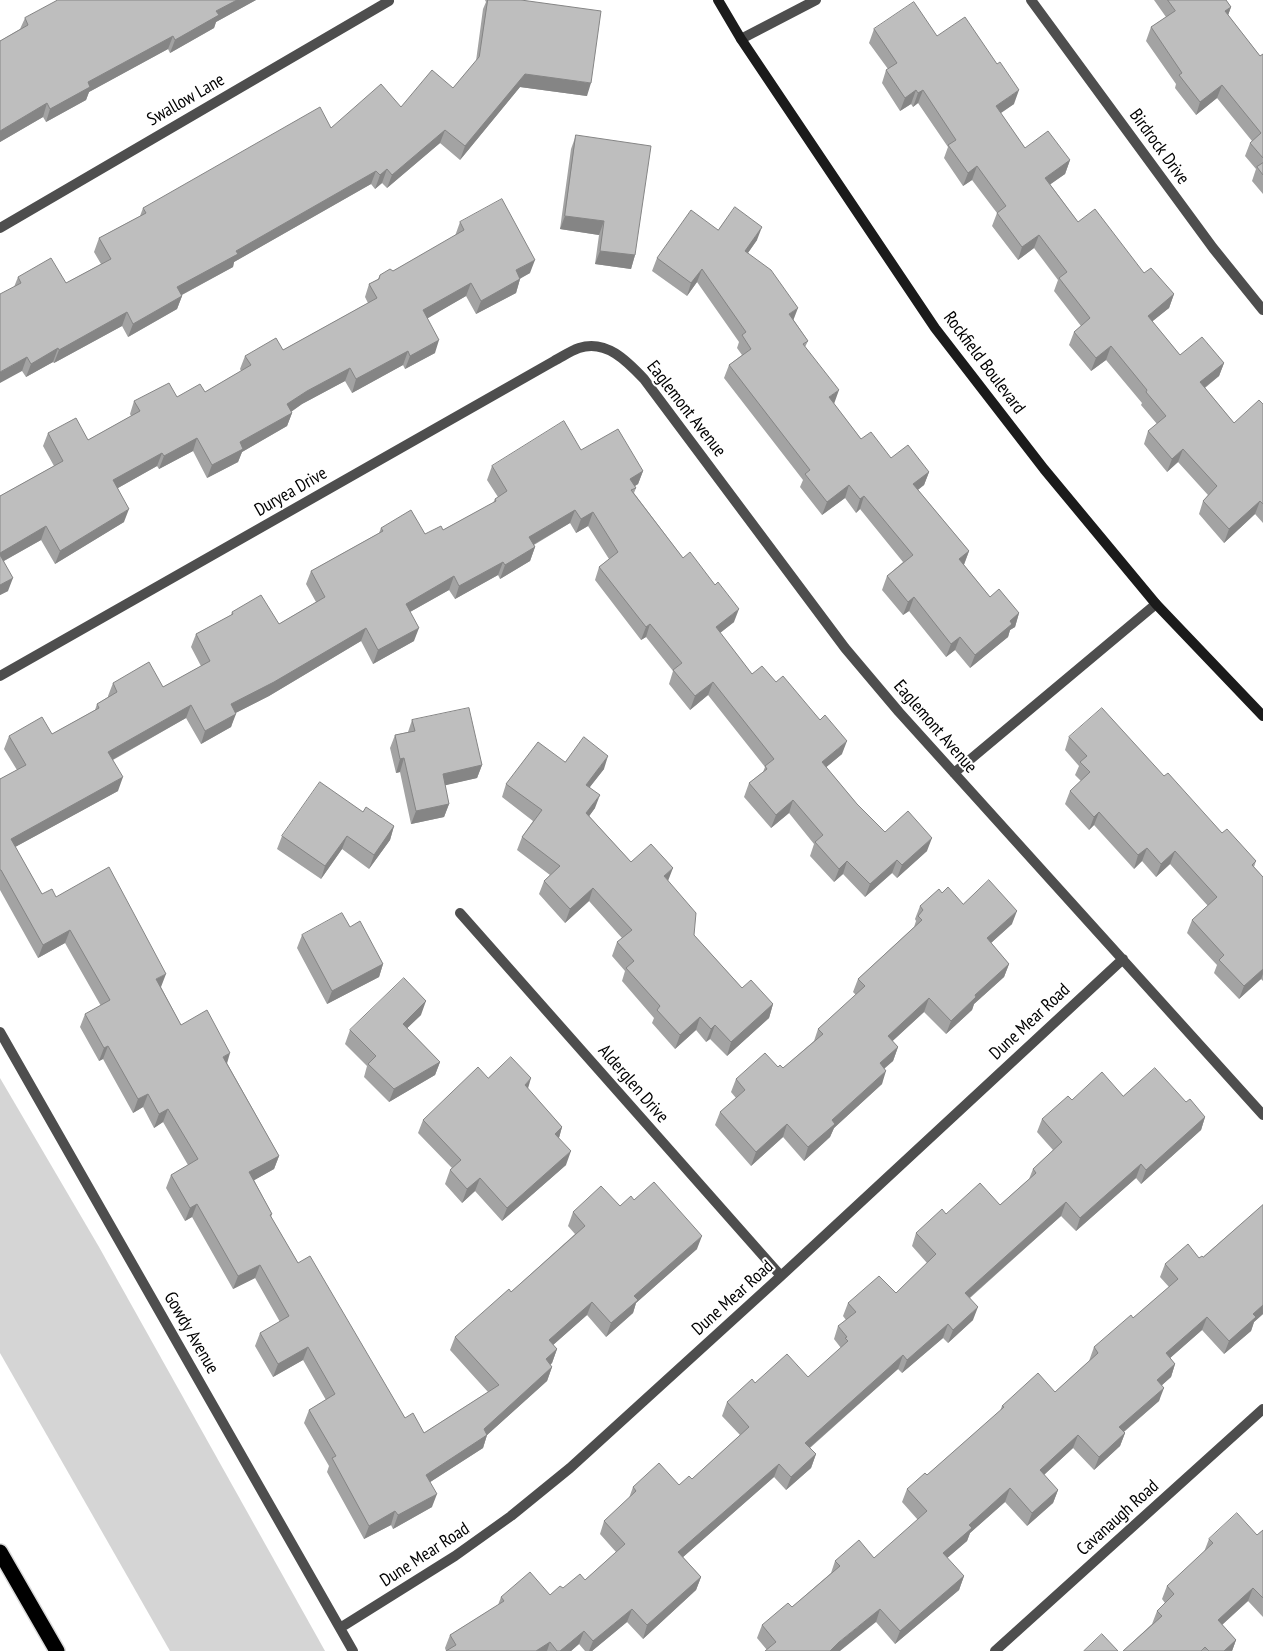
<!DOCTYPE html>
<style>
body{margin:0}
canvas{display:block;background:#fff}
</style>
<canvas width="1263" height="1651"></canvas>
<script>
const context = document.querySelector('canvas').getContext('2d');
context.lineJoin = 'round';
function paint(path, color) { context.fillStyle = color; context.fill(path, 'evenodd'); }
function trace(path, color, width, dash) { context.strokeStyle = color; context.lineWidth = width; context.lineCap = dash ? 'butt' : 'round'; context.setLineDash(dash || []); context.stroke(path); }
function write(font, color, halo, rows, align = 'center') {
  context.font = font + ' "PT Sans Narrow",sans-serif'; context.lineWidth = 4; context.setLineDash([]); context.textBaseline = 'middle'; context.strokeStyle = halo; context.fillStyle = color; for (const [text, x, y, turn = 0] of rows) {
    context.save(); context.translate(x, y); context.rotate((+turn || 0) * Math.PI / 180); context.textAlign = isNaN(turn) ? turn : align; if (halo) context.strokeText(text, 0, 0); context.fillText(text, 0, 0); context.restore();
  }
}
paint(new Path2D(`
 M0 1078 99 1247 325 1651H170L0 1353Z`), '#d5d5d5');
const highway = new Path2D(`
 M0 1552 57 1651`);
trace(highway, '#dbdbdb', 18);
trace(new Path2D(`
 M1031 0 1213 248 1263 310
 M741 39 816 0
 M0 228 389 1
 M0 676 554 361C562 357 570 351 579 348 606 339 627 361 644 379L845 648 899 712 1263 1115
 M954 773 1156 604
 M460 913 781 1276
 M0 1032 353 1651
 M340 1628 455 1556 511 1516 570 1468 781 1276 1123 959
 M995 1651 1263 1409`), '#4e4e4e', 10);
trace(new Path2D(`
 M718 0 741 39 935 328 1044 469 1156 604 1263 716`), '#1b1b1b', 10);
trace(highway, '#000', 15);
paint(new Path2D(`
 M58 0H256L216 22 214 28 170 53 168 49 89 92 86 100 46 122 43 117 0 142V41L20 29 25 18Z
 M485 0H521L587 96 520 87 460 160 440 143 387 188 382 183 375 189 371 184 234 262 233 267 182 295V296L177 309 128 337 122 326 54 363 53 362 26 377 22 371 14 287 18 277 66 283 101 264 94 252 99 238 140 216 143 208 331 128 401 107 453 88 476 61 483 9 486 2Z
 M1154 0H1226L1231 7 1228 15 1260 56 1263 54V194L1252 181 1256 169 1245 156 1250 143 1252 141 1217 98 1196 115 1175 88 1176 84 1146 41 1151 27 1166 17Z
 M874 29 937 36 1014 104 1000 113 1025 148 1070 160 1065 174 1050 184 1078 222 1144 273 1174 294 1169 308 1152 321 1180 355 1224 363 1219 376 1205 388 1234 423 1263 404V523L1255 514 1224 543 1199 514 1203 501 1208 495 1178 462 1167 472 1144 444 1148 431 1157 424 1141 405 1142 403 1106 360 1091 371 1069 345 1074 332 1081 326 1054 291 1058 280 1034 248 1018 260 992 226 997 213 972 180 963 186 944 158 948 147 918 103 913 107 911 104 900 111 882 83 886 70 888 69 869 43Z
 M576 135 635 255 631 269 595 264 599 235 560 229 571 149Z
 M460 222 530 273 520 278V279L516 293 476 314 466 296 427 318 435 353 405 369 403 365 352 393 345 381 302 404 291 412 292 413 287 426 242 452 238 462 207 478 193 451 159 469 157 466 118 488 124 522 55 564 41 540 4 561 8 591 0 595V496L54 466 43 446 48 433 88 440 131 416 130 414 134 401 177 397 205 392 241 371 240 369 245 356 283 350 368 303 365 297 369 284 378 279 380 275 393 271 455 236Z
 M718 230 757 240 748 253 808 341 805 347 834 404 861 439 891 458 929 472 924 485 918 490 969 551 964 565 990 597 1019 613 1015 627 1010 630 1008 637 970 668 955 650 946 657 909 611 903 615 882 590 887 576 903 562 860 509 856 513 845 498 822 515 800 487 803 480 724 378 729 365 742 355 737 348 739 342 697 282 687 296 652 271 657 258Z
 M581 450 643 471 638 484 635 486 636 488 634 493 683 558 734 622 720 633 752 674 776 682 842 754 826 767 857 804 885 832 927 851 897 878 892 873 865 897 843 874 834 882 810 856 814 844 789 813 771 828 744 797 749 783 763 772 765 767 708 695 690 710 669 684 673 671 646 637 641 640 595 580 599 567 609 559 588 526 576 533 570 523 534 545 535 547 530 561 500 579 498 575 455 599 449 590 410 612 414 641 373 664 361 641 269 696 235 713 231 727 201 744 186 718 113 760 118 791 15 847 42 894 56 897 161 987 181 1025 227 1063 279 1156 274 1169 254 1180 272 1214 271 1217 298 1263 405 1418 424 1433 488 1392 450 1350 455 1337 511 1292 575 1234 568 1226 573 1212 620 1206 634 1200 697 1249 636 1303 633 1313 606 1337 587 1315 553 1345 557 1349 552 1363 550 1365 552 1367 547 1381 487 1435 483 1448 430 1482 432 1507 393 1529 391 1525 364 1539 327 1472 329 1466 304 1423 309 1410 326 1400 303 1360 273 1377 255 1346 260 1333 280 1322 255 1278 233 1289 192 1217 185 1221 166 1188 171 1175 188 1165 163 1122 154 1128 143 1107 133 1113 103 1059 99 1061 80 1027 85 1014 101 1006 65 943 38 958 0 890V779L17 770 4 749 9 736 52 734 95 710 97 704 108 697V696L113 683 163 687 201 666 191 647 196 634 231 615 232 612 279 624 316 602 306 584 311 571 379 533 381 528 425 534 443 530 493 503 495 499 498 497 487 480 492 466Z
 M412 720 482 765 477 778 445 785 449 804 444 817 411 824 400 772 396 773 390 748 395 735 408 732Z
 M1069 737 1164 776 1222 833 1256 861 1254 867 1263 877V981L1261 979 1239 999 1214 973 1217 965 1187 933 1192 920 1208 906 1170 864 1156 877 1142 861 1134 869 1094 825 1089 830 1065 804 1070 791 1081 781 1075 775 1079 766 1065 750Z
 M565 762 604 769 590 787 595 808 589 816 631 862 668 881 694 935 742 988 773 1004 769 1018 727 1056 710 1039 706 1042 696 1030 675 1049 652 1023 654 1018 622 981 625 971 612 956 617 942 622 938 589 901 565 923 539 894 544 881 550 875 517 850 522 837 533 821 502 797 506 784Z
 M394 826 390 840 369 869 342 849 321 879 277 849 282 836Z
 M942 893 963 904 1012 924 991 943 1009 964 1004 977 974 1004 972 1010 946 1034 924 1012 892 1041 898 1047 893 1061 884 1068 882 1084 834 1128 830 1137 804 1161 783 1137 751 1166 715 1125 720 1112 736 1098 731 1092 736 1079 778 1067 783 1068 814 1041 818 1029 856 995 853 992 858 979 914 927 916 921 915 919 920 906Z
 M350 927 383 964 379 977 327 1004 297 948 302 935Z
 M421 1015 407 1028 440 1062 435 1075 389 1102 364 1077 367 1066 345 1044 350 1030Z
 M488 1078 528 1089 562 1127 559 1138 566 1165 502 1221 475 1191 462 1203 445 1184 450 1170 452 1168 418 1133 423 1120Z
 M1123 1096 1186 1102 1205 1117 1201 1130 1141 1184 1136 1178 1076 1231 1061 1216 970 1298 973 1320 948 1343 943 1338 902 1373 898 1369 810 1448 816 1454 811 1468 786 1490 774 1477 683 1557 701 1577 696 1590 643 1639 627 1622 592 1651H585L579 1644 571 1651H446L445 1648 450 1635 498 1605 501 1597 550 1595 563 1588 585 1580 616 1552 600 1534 604 1521 629 1498 633 1487 679 1485 692 1479 740 1435 722 1416 727 1402 755 1383 808 1377 841 1348 834 1339 838 1326 846 1320 843 1316 848 1303 896 1293 927 1263 912 1246 916 1233 946 1214 1000 1205 1029 1179 1033 1169 1053 1150 1037 1132 1042 1119 1072 1100Z
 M1263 1205V1314L1254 1322 1251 1331 1224 1354 1202 1330 1170 1358 1175 1364 1171 1377 1162 1385 1159 1401 1124 1432 1125 1433 1120 1446 1094 1470 1073 1448 1044 1475 1058 1490 1053 1503 1027 1526 1005 1502 970 1533 967 1541 947 1558 964 1576 959 1590 895 1644 876 1622 767 1650 757 1638 762 1625 792 1607 831 1573 835 1561 874 1558 918 1520 902 1502 907 1489 927 1475 1000 1411 1002 1406 1055 1392 1089 1361 1094 1347 1133 1318 1169 1287 1160 1277 1165 1264 1203 1257Z
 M1263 1530V1617L1248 1601 1222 1625 1236 1640 1232 1651H1123L1152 1624 1157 1611 1165 1603 1162 1599 1167 1586 1204 1552 1209 1539 1257 1535Z`), '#a3a3a3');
paint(new Path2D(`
 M237 0H256L216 22 214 28 170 53 175 40 216 11Z
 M1231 7 1226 21 1225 11Z
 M173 36 168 49 89 92 86 100 46 122 50 109 88 82Z
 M525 74 591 83 587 96 520 87 460 160 465 146Z
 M1222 85 1217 98 1196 115 1200 102Z
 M916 90 911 104 900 111 905 98Z
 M923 90 918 103 913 107 918 93Z
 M1019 90 1014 104 991 120 996 106Z
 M47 103 43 117 0 142V131Z
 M445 130 440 143 387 188 392 175Z
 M1070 160 1065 174 1041 191 1045 178Z
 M977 166 972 180 963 186 968 173Z
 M387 169 382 183 375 189 380 175Z
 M376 171 371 184 234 262 233 267 172 300 177 287 236 251Z
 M565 216 604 221 599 235 560 229Z
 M762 227 757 240 740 264 745 251Z
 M1039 235 1034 248 1018 260 1022 247Z
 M600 251 635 255 631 269 595 264Z
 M535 260 530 273 511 284 516 270Z
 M702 269 697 282 687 296 691 283Z
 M520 279 516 293 476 314 481 301Z
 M471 283 466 296 418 324 423 310Z
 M1174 294 1169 308 1143 329 1148 316Z
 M182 296 177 309 128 337 133 324Z
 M798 308 793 321 789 314Z
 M127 312 122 326 54 363 59 350Z
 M439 340 435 353 405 369 410 356Z
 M1111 346 1106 360 1091 371 1096 358Z
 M58 348 53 362 26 377 31 364Z
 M408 351 403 365 352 393 356 379Z
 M27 357 22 371 0 383V372Z
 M1224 363 1219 376 1195 395 1200 382Z
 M350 368 345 381 302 404 282 418 287 404 307 391Z
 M839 390 834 404 829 397Z
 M292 413 287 426 242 452 238 462 207 478 212 465 240 442Z
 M197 438 193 451 159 469 164 456Z
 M1183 449 1178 462 1167 472 1172 459Z
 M162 453 157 466 109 493 113 480Z
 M643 471 638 484 625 492 630 479Z
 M929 472 924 485 908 497 913 484Z
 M849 485 845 498 822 515 827 502Z
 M864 496 860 509 856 513 860 499Z
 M1260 501 1255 514 1224 543 1229 529Z
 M129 509 124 522 55 564 60 551Z
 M575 510 570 523 524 550 529 537Z
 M593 512 588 526 576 533 581 519Z
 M46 526 41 540 0 563V553Z
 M535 547 530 561 500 579 505 565Z
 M969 551 964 564 954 573 959 559Z
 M503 562 498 575 455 599 459 586Z
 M454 576 449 590 401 617 406 604Z
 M13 578 8 591 0 595V585Z
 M914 597 909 611 903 615 908 602Z
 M739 609 734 622 711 640 716 627Z
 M1019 613 1015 627 1010 630 1008 637 970 668 975 655 1010 621Z
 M650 624 646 637 641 640 646 627Z
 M366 628 361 641 269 696 226 718 231 704Z
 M419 628 414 641 373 664 378 650Z
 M960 637 955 650 946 657 951 644Z
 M713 682 708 695 690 710 695 696Z
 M191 705 186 718 103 765 108 752Z
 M236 714 231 727 201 744 205 731Z
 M847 741 842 754 817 775 822 762Z
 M608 756 604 769 581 798 586 785Z
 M404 758 400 772 396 773 400 759Z
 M482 765 477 778 438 787 443 774Z
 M123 777 118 791 6 852 11 839Z
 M600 795 595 808 582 826 586 813Z
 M793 800 789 813 771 828 776 815Z
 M449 804 444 817 411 824 416 811Z
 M1099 812 1094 825 1089 830 1094 817Z
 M394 826 390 840 369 869 374 855Z
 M347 836 342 849 321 879 325 866Z
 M932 838 927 851 897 878 902 865Z
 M1147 848 1142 861 1134 869 1138 855Z
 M1175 851 1170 864 1156 877 1161 864Z
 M897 860 892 873 865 897 870 884Z
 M847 861 843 874 834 882 839 869Z
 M673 868 668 881 664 876Z
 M593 888 589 901 565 923 570 909Z
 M1017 911 1012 924 982 951 987 938Z
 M70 930 65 943 38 958 43 945Z
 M383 964 379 977 327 1004 332 991Z
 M1009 964 1004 977 974 1004 972 1010 946 1034 951 1021 975 995Z
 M1263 969V974L1261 979 1239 999 1244 986Z
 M166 974 161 987 151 992 156 979Z
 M929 998 924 1012 883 1050 888 1036Z
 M426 1001 421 1015 398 1037 403 1024Z
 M773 1004 769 1018 727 1056 731 1042Z
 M700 1017 696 1030 675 1049 680 1035Z
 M715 1025 710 1039 706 1042 711 1029Z
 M108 1046 103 1059 99 1061 104 1048Z
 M898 1047 893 1061 875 1077 880 1063Z
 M230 1053 226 1067 223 1057Z
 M440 1062 435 1075 389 1102 394 1089Z
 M886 1071 882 1084 834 1128 830 1137 804 1161 808 1147 832 1120Z
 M531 1078 527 1092 525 1085Z
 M148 1094 143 1107 133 1113 138 1099Z
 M168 1109 163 1122 154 1128 159 1114Z
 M1205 1117 1201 1130 1141 1184 1146 1170Z
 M787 1124 783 1137 751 1166 756 1152Z
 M562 1127 558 1141 555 1134Z
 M571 1151 566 1165 502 1221 507 1208Z
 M279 1156 274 1169 244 1186 249 1172Z
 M1141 1164 1136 1178 1076 1231 1080 1218Z
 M480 1178 475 1191 462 1203 467 1189Z
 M1066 1202 1061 1216 960 1306 965 1293Z
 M197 1204 192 1217 185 1221 190 1208Z
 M702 1236 697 1249 636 1303 633 1313 606 1337 611 1323 634 1296Z
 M260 1265 255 1278 233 1289 238 1276Z
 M592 1302 587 1315 544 1353 549 1340Z
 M1263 1305V1314L1254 1322 1251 1331 1224 1354 1229 1341 1253 1314Z
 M978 1307 973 1320 948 1343 953 1330Z
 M1207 1317 1202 1330 1161 1366 1166 1353Z
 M948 1324 943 1338 902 1373 907 1360Z
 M308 1347 303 1360 273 1377 278 1364Z
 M557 1349 552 1363 541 1373 546 1359Z
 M903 1355 898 1369 800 1456 805 1443Z
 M1175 1364 1171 1377 1152 1394 1157 1380Z
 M552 1367 547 1381 486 1436 487 1435 483 1448 421 1488 426 1475 484 1429Z
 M1164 1388 1159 1401 1114 1440 1119 1427Z
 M1125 1433 1120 1446 1094 1470 1099 1457Z
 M1078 1435 1073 1448 1035 1483 1040 1470Z
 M816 1454 811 1468 786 1490 791 1477Z
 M779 1464 774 1477 674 1565 678 1552Z
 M1010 1488 1005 1502 970 1533 967 1541 938 1566 943 1553 969 1525Z
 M1058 1490 1053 1503 1027 1526 1032 1513Z
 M437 1494 432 1507 393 1529 398 1515Z
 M395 1511 391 1525 364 1539 369 1526Z
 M964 1576 959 1590 895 1644 900 1631Z
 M701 1577 696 1590 643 1639 647 1625Z
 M1253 1588 1248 1601 1213 1633 1218 1620Z
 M632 1609 627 1622 592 1651H589L593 1641Z
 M880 1609 876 1622 840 1651H830L839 1642Z
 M584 1631 579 1644 571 1651H560Z
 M1236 1640 1232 1651H1224Z
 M550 1642 547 1651H536Z`), '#858585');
const building = new Path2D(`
 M58 0H237L216 11 219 15 175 40 173 36 88 82 90 87 50 109 47 103 0 131V41L28 25 25 18Z
 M488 0H521L601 11 591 83 525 74 465 146 445 130 392 175 387 169 380 175 376 171 236 251 238 254 177 287 182 296 133 324 127 312 59 350 58 348 31 364 27 357 0 372V294L21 283 18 277 51 258 66 283 111 259 99 238 146 213 143 208 320 107 331 128 381 84 401 107 432 70 453 88 479 57Z
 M1168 0H1226L1231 7 1225 11 1260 56 1263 54V158L1250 143 1261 133 1222 85 1200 102 1179 75 1182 73 1151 27 1175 11Z
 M914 2 937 36 965 17 997 64 1000 62 1019 90 996 106 1025 148 1048 131 1070 160 1045 178 1078 222 1095 209 1144 273 1151 268 1174 294 1148 316 1180 355 1202 337 1224 363 1200 382 1234 423 1259 400 1263 404V504L1260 501 1229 529 1203 501 1217 486 1183 449 1172 459 1148 431 1166 416 1146 392 1147 390 1111 346 1096 358 1074 332 1090 318 1059 278 1067 272 1039 235 1022 247 997 213 1006 206 977 166 968 173 948 145 956 140 923 90 918 93 916 90 905 98 886 70 897 63 874 29Z
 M576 135 651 146 635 255 600 251 604 221 565 216Z
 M1263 163V175L1257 167Z
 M502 199 535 260 516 270 520 279 481 301 471 283 423 310 439 340 410 356 408 351 356 379 350 368 307 391 287 404 292 413 240 442 243 449 212 465 197 438 164 456 162 453 113 480 129 509 60 551 46 526 0 553V496L63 461 48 433 76 418 88 440 140 411 134 401 169 383 177 397 200 384 205 392 251 365 245 356 276 338 283 350 377 298 369 284 379 279 380 275 390 269 393 271 464 230 460 222Z
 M735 207 762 227 745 251 771 270 798 308 789 314 808 341 803 344 839 390 829 397 861 439 871 432 891 458 908 445 929 472 913 484 969 551 959 559 990 597 999 589 1019 613 1010 621 1012 624 975 655 960 637 951 644 914 597 908 602 887 576 913 555 864 496 860 499 849 485 827 502 805 474 810 470 729 365 751 349 742 335 746 332 702 269 691 283 657 258 691 210 718 230Z
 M564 421 581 450 618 429 643 471 630 479 636 488 631 490 683 558 690 552 715 585 718 582 739 609 716 627 752 674 762 666 776 682 783 676 820 720 825 715 847 741 822 762 857 804 885 832 908 811 932 838 902 865 897 860 870 884 847 861 839 869 815 842 823 835 793 800 776 815 749 783 767 769 765 766 774 759 713 682 695 696 673 670 682 663 650 624 646 627 599 567 618 552 593 512 581 519 575 510 529 537 535 547 505 565 503 562 459 586 454 576 406 604 419 628 378 650 366 628 274 682 231 704 236 714 205 731 191 705 108 752 123 777 11 839 42 894 52 889 56 897 109 867 166 974 156 979 181 1025 207 1010 230 1053 223 1057 279 1156 249 1172 272 1214 270 1215 298 1263 310 1256 405 1418 413 1413 424 1433 499 1385 455 1337 509 1289 511 1292 585 1226 573 1212 601 1186 620 1206 631 1196 634 1200 654 1182 702 1236 634 1296 638 1300 611 1323 592 1302 549 1340 557 1349 546 1359 552 1367 484 1429 487 1435 426 1475 437 1494 398 1515 395 1511 369 1526 332 1458 336 1456 309 1410 335 1394 308 1347 278 1364 260 1333 289 1316 260 1265 238 1276 197 1204 190 1208 171 1175 198 1159 168 1109 159 1114 148 1094 138 1099 108 1046 104 1048 85 1014 110 1000 70 930 43 945 1 870H0V779L26 765 9 736 42 717 52 734 99 708 97 704 117 692 113 683 149 662 163 687 210 661 196 634 233 614 232 612 261 595 279 624 325 597 311 571 383 531 381 528 411 510 425 534 441 526 443 530 496 501 495 499 507 491 492 466Z
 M0 555 13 578 0 585Z
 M469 708 482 765 443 774 449 804 416 811 404 758 400 759 395 735 415 731 412 720Z
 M1102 708 1164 776 1168 773 1222 833 1227 829 1256 861 1252 865 1263 877V969L1244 986 1219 960 1224 955 1192 920 1217 897 1175 851 1161 864 1147 848 1138 855 1099 812 1094 817 1070 791 1090 772 1080 762 1087 756 1069 737Z
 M584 737 608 756 586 785 600 795 586 813 631 862 651 844 673 868 664 876 696 913 694 935 742 988 751 980 773 1004 731 1042 715 1025 711 1029 700 1017 680 1035 657 1010 660 1006 626 968 634 961 617 942 632 930 593 888 570 909 544 881 560 866 522 837 542 810 506 784 538 742 565 762Z
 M320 782 363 812 366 807 394 826 374 855 347 836 325 866 282 836Z
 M989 880 1017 911 987 938 1009 964 975 995 976 997 951 1021 929 998 888 1036 898 1047 880 1063 886 1071 832 1120 835 1124 808 1147 787 1124 756 1152 720 1112 745 1090 736 1079 765 1053 778 1067 780 1065 783 1068 823 1034 818 1029 865 986 858 979 922 920 918 916 923 910 920 906 939 889 942 893 948 887 963 904Z
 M342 913 350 927 360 921 383 964 332 991 302 935Z
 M404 978 426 1001 403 1024 440 1062 394 1089 368 1064 376 1056 350 1030Z
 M511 1057 531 1078 525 1085 562 1127 555 1134 571 1151 507 1208 480 1178 467 1189 450 1170 461 1160 423 1120 478 1067 488 1078Z
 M1155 1068 1186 1102 1190 1099 1205 1117 1146 1170 1141 1164 1080 1218 1066 1202 965 1293 978 1307 953 1330 948 1324 907 1360 903 1355 805 1443 816 1454 791 1477 779 1464 678 1552 701 1577 647 1625 632 1609 593 1641 584 1631 560 1651H557L550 1642 536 1651H446L456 1645 450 1635 504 1601 501 1597 530 1572 550 1595 560 1586 563 1588 580 1574 585 1580 625 1544 604 1521 636 1491 633 1487 659 1463 679 1485 689 1476 692 1479 749 1427 727 1402 752 1379 755 1383 787 1354 808 1377 848 1341 845 1338 847 1337 838 1326 856 1312 848 1303 879 1276 896 1293 936 1254 916 1233 942 1209 946 1214 980 1183 1000 1205 1036 1173 1033 1169 1062 1142 1042 1119 1068 1096 1072 1100 1102 1072 1123 1096Z
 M1263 1205V1305L1253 1314 1256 1317 1229 1341 1207 1317 1166 1353 1175 1364 1157 1380 1164 1388 1119 1427 1125 1433 1099 1457 1078 1435 1040 1470 1058 1490 1032 1513 1010 1488 969 1525 972 1528 943 1553 964 1576 900 1631 880 1609 839 1642 830 1651H765L776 1642 762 1625 788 1603 792 1607 840 1566 835 1561 859 1540 874 1558 927 1511 907 1489 925 1473 927 1475 1004 1407 1002 1406 1038 1373 1055 1392 1098 1353 1094 1347 1131 1315 1133 1318 1178 1279 1165 1264 1188 1244 1199 1258 1202 1256 1203 1257Z
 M1237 1513 1257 1535 1263 1530V1598L1253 1588 1218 1620 1236 1640 1224 1651H1209L1205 1647 1201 1651H1123L1162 1616 1157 1611 1174 1594 1167 1586 1213 1543 1209 1539Z
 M1102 1634 1118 1651H1084Z`);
paint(building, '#bebebe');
trace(building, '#858585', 1);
write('18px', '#000', '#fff', [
 ["Swallow Lane",186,100,-30],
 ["Birdrock Drive",1159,147,54],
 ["Rockfield Boulevard",984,363,53],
 ["Eaglemont Avenue",686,409,52],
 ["Duryea Drive",291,492,-30],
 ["Eaglemont Avenue",935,727,49],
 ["Dune Mear Road",1030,1022,-43],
 ["Alderglen Drive",633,1084,49],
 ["Dune Mear Road",733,1298,-42],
 ["Gowdy Avenue",191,1333,60],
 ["Cavanaugh Road",1118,1518,-42],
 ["Dune Mear Road",425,1555,-33]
]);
</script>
